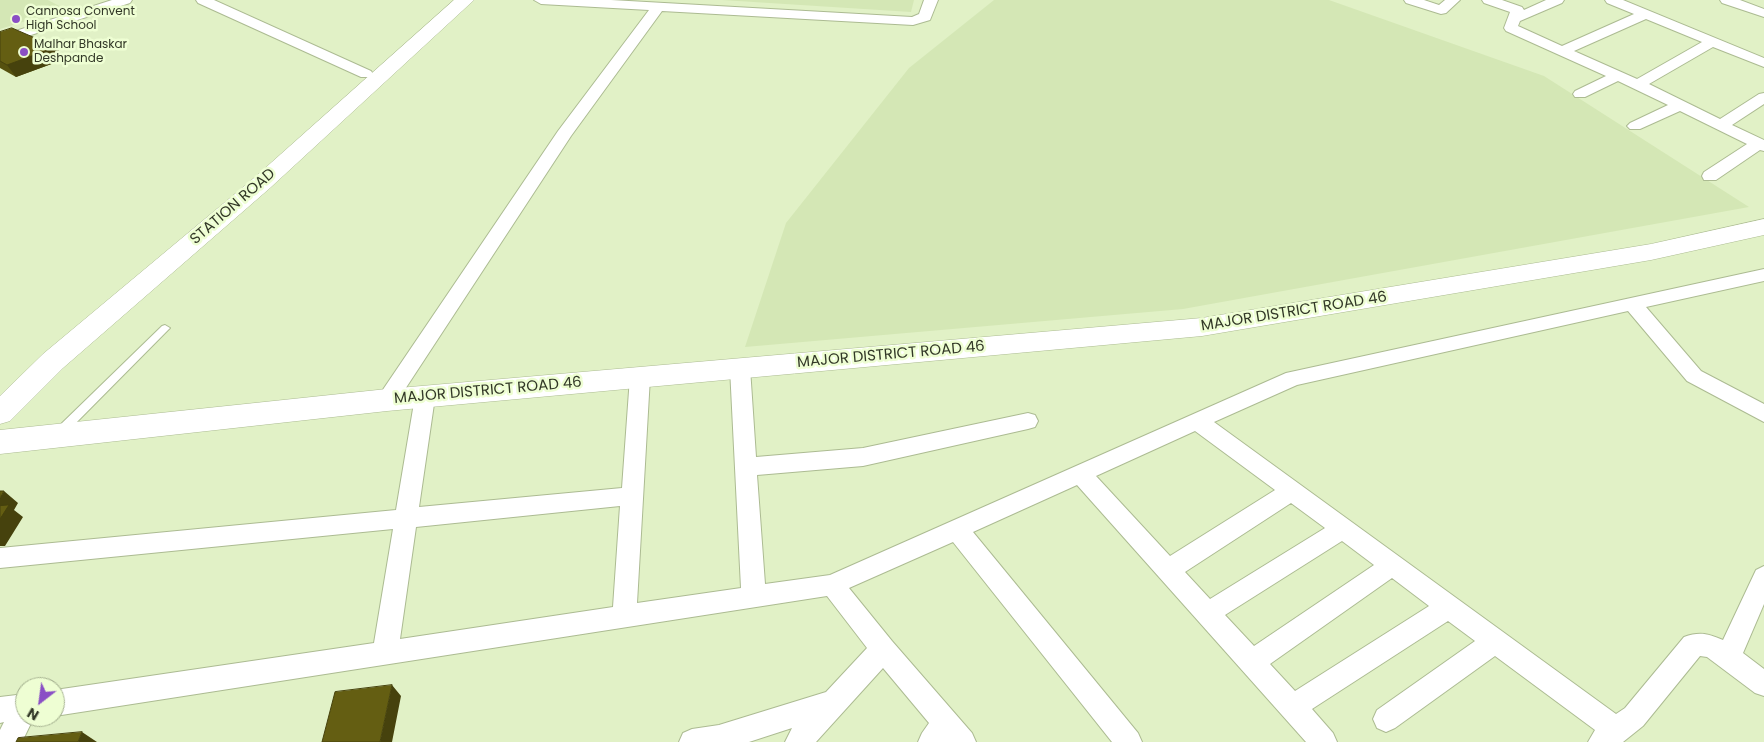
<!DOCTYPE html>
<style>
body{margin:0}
#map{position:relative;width:1764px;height:742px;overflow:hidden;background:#e1f1c6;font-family:Poppins,sans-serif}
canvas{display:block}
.north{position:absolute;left:15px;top:677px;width:50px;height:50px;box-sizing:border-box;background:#eefed3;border:1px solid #a3af8e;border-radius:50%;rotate:210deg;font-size:14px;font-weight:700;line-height:20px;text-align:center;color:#323827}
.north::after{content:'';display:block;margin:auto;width:18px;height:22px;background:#8a4fc5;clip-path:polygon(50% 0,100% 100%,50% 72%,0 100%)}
</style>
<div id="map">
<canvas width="1764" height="742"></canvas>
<div class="north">N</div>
</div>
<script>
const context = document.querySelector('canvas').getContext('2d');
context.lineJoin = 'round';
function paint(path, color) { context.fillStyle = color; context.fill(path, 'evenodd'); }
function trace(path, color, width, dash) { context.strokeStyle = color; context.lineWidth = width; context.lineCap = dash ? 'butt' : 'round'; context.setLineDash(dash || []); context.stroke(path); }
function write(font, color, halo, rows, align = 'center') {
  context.font = font + ' Poppins,sans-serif'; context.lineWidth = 5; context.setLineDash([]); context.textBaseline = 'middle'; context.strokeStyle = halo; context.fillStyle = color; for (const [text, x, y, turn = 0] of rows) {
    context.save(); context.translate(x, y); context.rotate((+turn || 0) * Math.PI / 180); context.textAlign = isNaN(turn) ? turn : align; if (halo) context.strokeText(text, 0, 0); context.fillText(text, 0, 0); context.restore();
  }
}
paint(new Path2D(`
 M0 0H48L65 9 0 29Z
 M722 0H914L911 12Z
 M994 0H1329L1544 76 1749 207 1183 309 745 347 786 223 909 68Z`), '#d4e7b5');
const service = new Path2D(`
 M165 325 170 328 168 330 65 434H57L56 431 57 428 162 326Z`);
const minor = new Path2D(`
 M112 0H132L130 3 0 45V36Z
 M196 0H214L371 71 373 74 371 77H361L198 3Z
 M534 0H611L912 17 919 14 924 0H938L930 20 913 25 662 11 571 136 394 406 387 408 380 406 377 400 380 394 558 131 649 10 541 4Z
 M1404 0H1424L1439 5 1445 0H1460L1446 13 1441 14 1406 3Z
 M1482 0H1502L1522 7 1524 10 1546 0H1564L1562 3 1520 21 1518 26 1562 46 1634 14 1607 3 1605 0H1623L1764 58V67L1713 47 1649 84 1720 119 1759 94 1764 93V104L1732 125 1764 140V151L1760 150 1716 180H1704L1702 176 1704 172 1747 144 1680 111 1640 129H1630L1627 126 1630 123 1668 105 1618 81 1585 97H1575L1573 94 1575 91 1606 76 1506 31 1504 28 1510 12 1484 3ZM1646 19 1702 42 1637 79 1574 51Z
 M1720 0H1740L1764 9V17L1722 3Z
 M1764 269V281L1646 307 1701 371 1764 404V422L1687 381 1628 311 1297 385 1214 422 1616 714 1625 708 1684 637C1700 631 1709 634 1723 640L1756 570 1764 566V604L1743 653 1764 669V696L1755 693 1707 657 1700 656 1643 726 1623 742H1588L1595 730 1495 656 1395 728 1386 732 1377 728 1373 719 1377 710 1475 641 1448 621 1312 709 1333 733 1337 742H1306L1077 485 973 532 1138 733 1142 742H1112L953 542 849 588 892 641 972 733 976 742H918L922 733 929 723 883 668 816 742H785L792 728 749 742H679L683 733 692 729 719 725 826 692 867 648 827 596 55 716V690L374 643 393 529 0 568V548L396 510 415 397 418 391 425 389 432 391 435 397 419 507 622 488 630 377 633 372 640 369 647 372 650 377 637 603 741 588 730 368 733 363 740 361 747 363 750 368 756 457 863 448 1028 413 1035 415 1038 421 1035 427 1028 429 863 466 757 475 765 584 830 575 1286 373ZM1195 431 1275 490 1170 556 1096 476ZM1291 503 1325 528 1210 599 1185 572ZM620 506 613 607 400 639 416 527ZM1342 541 1374 565 1254 646 1225 615ZM1392 578 1429 606 1295 691 1270 664Z
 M25 694V717H34L22 742H0V730L4 722 0 723V697Z`);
const secondary = new Path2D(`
 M454 0H474L270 188 63 368 10 421 0 424V396L43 354 254 178Z
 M1764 219V235L1651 260 1202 336 387 411 0 454V430L387 389 1202 318 1651 244Z`);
trace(service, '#acbb92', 2);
trace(minor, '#acbb92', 2);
trace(secondary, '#acbb92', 1);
paint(service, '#fff');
paint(minor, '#fff');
paint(secondary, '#fff');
paint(new Path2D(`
 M0 32 65 59 16 77 0 68Z`), '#56510f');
paint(new Path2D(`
 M56 47 65 59 16 77 7 65Z
 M4 491 18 503 14 510 23 517 5 546H0V498Z
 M392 685 401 696 392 742H380Z
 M82 732 97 742H78Z`), '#46420d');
const building = new Path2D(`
 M12 28 56 47 7 65 0 61V32Z
 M0 491H4L0 498Z
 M9 505 0 519V506Z
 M392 685 380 742H322L335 692Z
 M82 732 78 742H16L18 738Z`);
paint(building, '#645e12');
trace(building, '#46420d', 1);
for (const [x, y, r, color] of [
 [16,19,5,"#8a4fc5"],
 [24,52,5,"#8a4fc5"]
]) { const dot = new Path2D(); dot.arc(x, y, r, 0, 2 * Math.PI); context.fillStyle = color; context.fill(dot); trace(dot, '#eefed3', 2); }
write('12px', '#323827', '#eefed3', [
 ["Cannosa Convent",26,12],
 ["High School",26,26],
 ["Malhar Bhaskar",34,45],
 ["Deshpande",34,59]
], 'left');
write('15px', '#323827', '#eefed3', [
 ["STATION ROAD",233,207,-41],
 ["MAJOR DISTRICT ROAD 46",1294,312,-9],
 ["MAJOR DISTRICT ROAD 46",891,355,-5],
 ["MAJOR DISTRICT ROAD 46",488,391,-5]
]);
</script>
